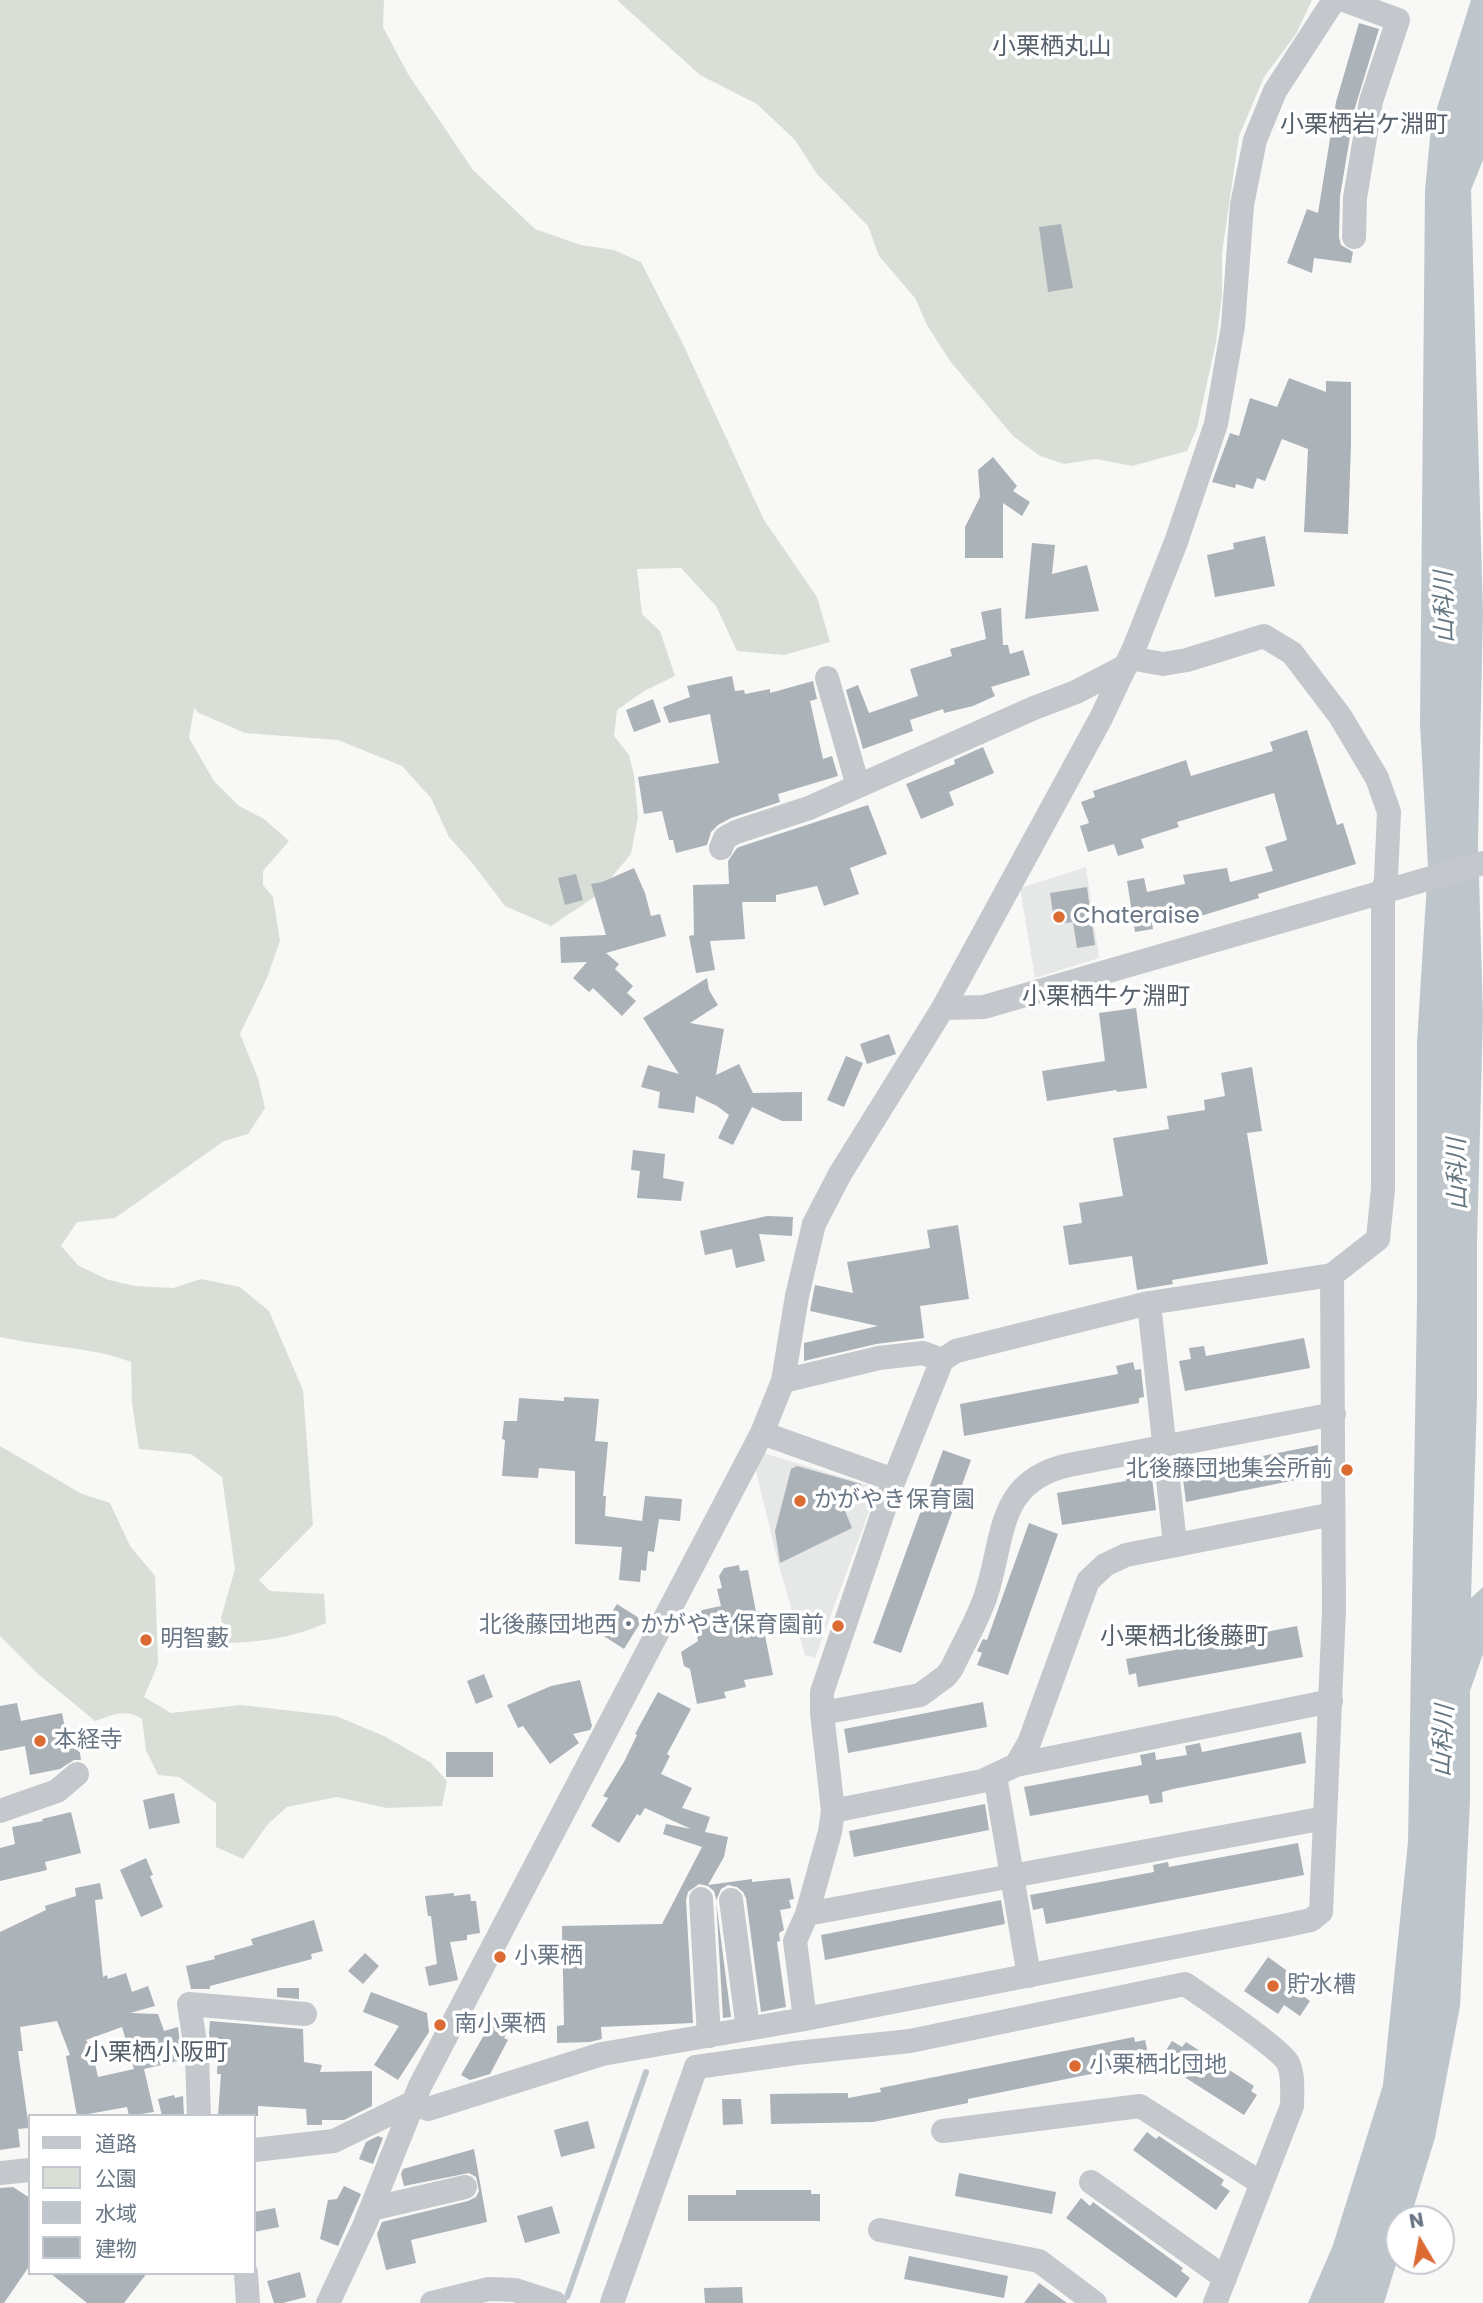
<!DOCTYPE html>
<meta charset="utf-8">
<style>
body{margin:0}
#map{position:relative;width:1483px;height:2303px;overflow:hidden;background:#f8f8f6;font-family:Poppins,"Noto Sans JP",sans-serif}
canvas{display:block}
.legend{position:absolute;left:28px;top:2114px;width:228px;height:161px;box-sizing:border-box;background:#fff;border:2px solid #c3c8ce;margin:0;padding:9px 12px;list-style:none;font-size:21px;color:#697685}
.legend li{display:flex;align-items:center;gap:14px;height:35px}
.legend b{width:35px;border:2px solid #c3c8ce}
.north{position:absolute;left:1385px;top:2205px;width:70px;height:70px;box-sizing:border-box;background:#fff;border:2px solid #c3c8ce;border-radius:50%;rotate:350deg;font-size:19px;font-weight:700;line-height:28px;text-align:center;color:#697685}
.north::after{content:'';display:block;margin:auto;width:24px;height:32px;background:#db6b33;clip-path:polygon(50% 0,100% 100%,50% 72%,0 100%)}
</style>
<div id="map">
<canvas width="1483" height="2303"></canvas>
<ul class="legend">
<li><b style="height:9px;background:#c4c7cb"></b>道路</li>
<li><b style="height:19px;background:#d9dfd7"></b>公園</li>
<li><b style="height:19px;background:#bec6cc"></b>水域</li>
<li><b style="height:19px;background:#abb2b8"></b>建物</li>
</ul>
<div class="north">N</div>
</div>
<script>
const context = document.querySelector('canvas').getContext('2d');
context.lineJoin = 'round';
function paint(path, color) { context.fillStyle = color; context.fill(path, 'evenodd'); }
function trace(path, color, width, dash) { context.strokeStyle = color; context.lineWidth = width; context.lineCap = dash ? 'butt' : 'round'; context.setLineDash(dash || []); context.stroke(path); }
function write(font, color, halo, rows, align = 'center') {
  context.font = font + ' Poppins,"Noto Sans JP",sans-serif'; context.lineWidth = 7; context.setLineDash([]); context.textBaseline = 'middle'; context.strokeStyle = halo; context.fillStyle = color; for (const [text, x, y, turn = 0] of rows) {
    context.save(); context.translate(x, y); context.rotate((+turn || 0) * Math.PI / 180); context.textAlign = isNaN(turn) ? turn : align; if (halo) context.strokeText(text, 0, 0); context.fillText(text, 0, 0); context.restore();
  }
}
paint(new Path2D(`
 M1086 867 1099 958 1035 978 1020 888Z
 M763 1453 868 1485 874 1498 815 1658 805 1655 779 1566 756 1471Z`), '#e6e7e7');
paint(new Path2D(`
 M0 0H384L383 27 408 74 473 170 535 229 581 245 614 250 641 262 683 344 764 520 817 597 830 642 784 655 737 651 716 606 681 568 637 569 642 614 660 631 675 676 644 691 617 710 614 736 629 755 634 775 638 817 631 854 596 896 551 926 505 906 473 864 449 837 431 798 402 766 338 740 245 733 199 713 194 708 189 738 214 781 239 806 264 819 289 841 263 871V885L273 897 280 941 267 978 240 1034 258 1078 265 1108 248 1134 224 1141 115 1218 77 1222 61 1246 79 1266 109 1280 135 1286 173 1288 201 1279 240 1287 269 1311 303 1390 313 1525 259 1580 270 1591 324 1594 326 1623C294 1637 263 1642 227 1643L221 1618 235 1569 222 1477 191 1454 139 1449 132 1403 131 1362C89 1346 44 1347 0 1337Z
 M617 0H1312L1296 34 1264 77 1239 136 1222 253V296L1216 342 1197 428 1187 451 1132 466 1096 459 1064 464 1040 456 1013 436 950 361 927 325 915 298 879 256 868 226 817 174 795 140 757 104 700 75Z
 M0 1446 82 1494 110 1503 130 1546 155 1576 158 1664 144 1697 171 1713 241 1705 336 1716 384 1736 430 1762 447 1781 442 1806 387 1808 337 1797 287 1807 268 1824 243 1859 216 1847V1803L179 1777 158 1775 146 1750 142 1719C125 1708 113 1715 95 1721L38 1674 0 1636Z`), '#d9dfd7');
paint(new Path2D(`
 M1471 0H1483V160L1471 190 1483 612 1478 842 1483 1016 1477 1243V1398L1471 1598 1483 1587V1654L1470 1691V1801L1460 2006 1435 2138 1410 2219H1399V2255L1384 2303H1308L1333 2245 1383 2085 1408 1842 1417 1302V1042L1428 866 1420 724 1425 191 1431 127Z`), '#bec6cc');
trace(new Path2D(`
 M567 2297 646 2072`), '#bec6cc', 6);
paint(new Path2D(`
 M1359 23 1379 29 1350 124 1352 125 1340 196 1339 237 1341 245 1353 252 1351 263 1314 258 1312 273 1287 263 1307 209 1318 213 1336 102Z
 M1061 224 1073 288 1048 292 1039 227Z
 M1289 378 1326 392V381L1351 382V443L1348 534 1304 532 1308 449 1282 439 1265 481 1257 478 1253 489 1236 484 1235 488 1212 482 1230 433 1239 436 1250 398 1277 407Z
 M993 457 1017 486 1013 491 1030 502 1022 516 1003 503V558H965V527L980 497 978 470Z
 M1265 536 1275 586 1215 597 1207 555 1234 549 1233 543Z
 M1032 543 1055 545 1052 574 1087 565 1099 611 1025 619Z
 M1001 608 1003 645H1008L1010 654 1023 650 1030 675 991 687 995 696 973 706 944 713 943 709 910 720 913 731 863 749 846 690 858 685 869 713 918 696 910 669 952 656 950 649 986 639 981 612Z
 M732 676 735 691 744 690 745 694 770 689V693L813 681 817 699 810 701 823 759 832 756 838 776 778 794 780 802 731 818 718 825 711 832 707 845 676 853 673 840H669L662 811 644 814 638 777 719 763 710 714 669 723 663 707 690 697 687 686Z
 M653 699 661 722 634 732 626 710Z
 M1307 730 1337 825 1343 823 1356 864 1258 894 1259 898 1191 919 1190 916 1152 923 1153 929 1135 932 1127 881 1144 878 1147 892 1185 884 1183 875 1227 868 1230 882 1273 871 1265 847 1287 840 1274 793 1177 822 1179 827 1141 839 1144 848 1118 856 1114 844 1088 852 1080 826 1089 823 1081 802 1095 797 1093 791 1186 760 1191 776 1273 751 1270 742Z
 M983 747 994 773 949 792 954 805 921 819 906 784 955 764 954 760Z
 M868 805 887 854 850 868 859 894 824 906 817 886 776 895V902H742L745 939 710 941 715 970 696 973 689 936 694 935 693 885 729 884 728 861 737 848 742 846Z
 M634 868 645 893 651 916 660 914 666 936 606 953 619 964 615 969 633 986 627 993 636 1001 622 1016 593 988 589 992 573 978 587 962 561 963 560 937 606 935 591 884 602 882Z
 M576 874 583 900 565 905 558 878Z
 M1087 887 1095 945 1077 948 1073 922 1059 924V920H1054L1050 893Z
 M707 978 709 990 718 1005 690 1023 724 1029 716 1075 739 1064 753 1093 802 1092V1121H782L752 1107 733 1145 718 1138 729 1115 717 1106 696 1096 694 1113 658 1108 660 1092 641 1087 648 1065 679 1074 643 1018Z
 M1136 1008 1147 1088 1117 1092 1116 1090 1047 1101 1042 1071 1105 1061 1099 1013Z
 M889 1034 896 1054 867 1064 860 1044Z
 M846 1056 863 1063 844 1107 827 1100Z
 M1252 1067 1262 1131 1247 1133 1268 1264 1172 1280 1173 1284 1137 1290 1132 1256 1069 1265 1063 1226 1082 1223 1079 1203 1123 1196 1113 1138 1169 1129 1167 1116 1205 1110 1204 1100 1225 1096 1221 1073Z
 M633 1150 665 1154 663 1178 684 1182 681 1201 637 1198 640 1171 631 1170Z
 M767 1216 793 1217 792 1236 759 1234 765 1261 736 1268 732 1249 705 1255 700 1231Z
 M958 1225 969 1299 920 1306 924 1338 876 1344 804 1361V1343L878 1326 810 1311 815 1285 853 1293 847 1262 930 1248 927 1230Z
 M1304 1338 1310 1368 1185 1391 1179 1361 1191 1359 1189 1348 1204 1346 1206 1356Z
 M1133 1362 1135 1370 1141 1369 1144 1397 1139 1398V1403L964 1436 960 1404 1118 1374 1116 1366Z
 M564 1397 599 1399 595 1441 608 1442 603 1496H606L605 1516 642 1521 645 1496 682 1499 680 1521 659 1519 654 1552 648 1551 646 1571 641 1570 640 1582 619 1580 622 1547 575 1544V1471L539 1468 538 1478 502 1476 505 1440 502 1439 504 1421H517L519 1398 564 1401Z
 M1318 1445V1456L1307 1462 1311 1477 1186 1502 1182 1472Z
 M943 1450 971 1460 901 1653 873 1643Z
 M797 1466 861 1484 857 1500 843 1506 852 1528 780 1563 775 1531 791 1469Z
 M1140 1469 1141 1480 1152 1478 1156 1510 1062 1525 1057 1493 1126 1481 1125 1471Z
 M1029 1523 1058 1534 1008 1675 977 1665 982 1653 977 1651 983 1639 987 1640Z
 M739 1565 740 1571 748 1570 756 1612 760 1611 773 1675 744 1680 746 1687 724 1692 726 1698 697 1704 690 1669 684 1666 681 1652 698 1641 695 1626 702 1610 721 1606 717 1589 722 1588 719 1576 724 1568Z
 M617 1604 642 1620 624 1649 599 1633Z
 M1297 1626 1303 1657 1138 1687 1136 1673 1129 1675 1126 1659 1213 1643 1210 1630 1226 1628 1228 1639Z
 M484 1674 493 1697 476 1704 467 1681Z
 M580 1680 592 1726 590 1730 573 1734 579 1743 550 1764 523 1726 518 1728 507 1705 551 1686Z
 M658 1692 691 1709 667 1754 670 1756 661 1774 692 1788 682 1808 710 1817 705 1832 728 1837 724 1857 708 1885 752 1879V1882L790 1878 794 1899 789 1900 791 1908 780 1910 784 1930 779 1933 780 1941 777 1942 786 2007 761 2012 746 1898 743 1892 737 1887 728 1885 721 1889 716 1901 731 2017 723 2018 716 1898 714 1891 708 1886 699 1884 688 1892 686 1900 693 2023 601 2027 602 2039 590 2042 557 2043V2026L564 2025 562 1926 662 1924 702 1847 663 1834 666 1824 691 1829 645 1808 640 1816 637 1814 619 1843 591 1826 608 1798 603 1796 624 1762 637 1735 635 1734Z
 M983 1702 987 1727 848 1753 844 1729Z
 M17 1703 21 1721 62 1713 69 1749 79 1747 81 1760H74L60 1769 30 1775 25 1746 0 1751V1706Z
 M1301 1732 1306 1763 1173 1789 1162 1792 1163 1802 1150 1804 1148 1795 1030 1816 1024 1787 1142 1765 1140 1755 1155 1752 1156 1760 1187 1755 1185 1746 1200 1743 1202 1752Z
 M446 1752H493V1777H446Z
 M174 1793 180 1823 149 1829 143 1800Z
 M985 1804 989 1830 854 1857 849 1831Z
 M71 1812 81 1853 45 1862 47 1870 0 1881V1848L15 1844 12 1827 43 1821 42 1819Z
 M1298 1843 1304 1875 1046 1924 1043 1908 1033 1910 1030 1895 1154 1872 1153 1865 1168 1862 1169 1867Z
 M146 1858 153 1875 150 1876 163 1907 141 1917 120 1870Z
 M100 1883 103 1899 95 1900 103 1977 107 1975 108 1979 126 1973 132 1992 148 1986 155 2006 130 2013 158 2014 164 2031 178 2027 182 2060 144 2069 154 2112 129 2116 127 2107 77 2116 66 2056 70 2055 57 2021 20 2027 23 2051H18L29 2128 18 2129 20 2147 0 2150V1932L46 1910 45 1906 76 1896 75 1888ZM122 2027 134 2069 98 2077 91 2047 86 2040Z
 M454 1893V1896L470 1894 471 1901H476L480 1933 467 1935V1940L450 1942 458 1980 429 1986 425 1967 437 1964 431 1916H428L425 1896Z
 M1001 1900 1005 1924 825 1960 821 1935Z
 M314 1920 323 1951 311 1954 312 1959 210 1986V1989H191L186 1966 215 1959 214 1956 253 1945 251 1939Z
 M365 1953 379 1966 363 1984 348 1971Z
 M1268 1957 1301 1981 1295 1990 1310 2001 1300 2016 1284 2005 1278 2014 1244 1991Z
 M277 1988H299V1999L277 1997Z
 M371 1992 427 2013 429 2032 398 2080 374 2065 399 2026 363 2012Z
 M496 2014 512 2023 504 2038 508 2040 490 2074 470 2080 461 2075Z
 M210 2021 303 2029 304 2062 322 2065 320 2072 372 2071V2106L344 2120H322V2125H307L306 2109 258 2106V2116H218L221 2074H217L218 2051 212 2053 209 2033Z
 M1134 2037 1135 2042 1145 2040 1150 2062 968 2099V2103L873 2122 771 2124 770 2094 848 2093V2098L881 2092 880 2088Z
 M1172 2041 1182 2047 1186 2042 1254 2086 1251 2091 1257 2095 1244 2115 1159 2061Z
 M174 2095 175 2098 183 2096 184 2116H162L158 2099Z
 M722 2099H741L743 2124 723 2125Z
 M588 2121 595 2148 561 2157 554 2130Z
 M1147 2132 1156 2139 1159 2136 1224 2180 1221 2185 1230 2191 1216 2210 1133 2150Z
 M378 2136 383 2138 373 2164 359 2159 366 2142Z
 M474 2149 487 2222 411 2240 416 2263 386 2270 377 2234 382 2222 468 2201 476 2197 479 2191 476 2177 469 2173 404 2186 401 2174 403 2169Z
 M959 2173 1056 2192 1052 2214 955 2196Z
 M344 2186 361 2194 338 2246 320 2239 328 2200 337 2199Z
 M13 2187 30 2198V2265L4 2303H0V2188Z
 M736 2190H811V2194H820V2221H688V2195H736Z
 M1081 2198 1090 2206 1093 2202 1183 2268 1181 2271 1190 2278 1176 2298 1066 2218Z
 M552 2206 560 2233 525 2243 517 2216Z
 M275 2208 279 2227 254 2232V2212Z
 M909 2256 1008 2276 1004 2298 904 2279Z
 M300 2272 306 2297 283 2303H274L267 2281Z
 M50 2273H147L124 2303H87Z
 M1039 2283 1067 2303H1024Z
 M742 2287 743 2303H705L704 2288Z`), '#abb2b8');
trace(new Path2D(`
 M1344 0 1398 20 1371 101 1355 198 1354 237
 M827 678 858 786
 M721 848 725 838 736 832 809 808 1034 708 1076 692 1126 666
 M943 1008 984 1007 1483 863
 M1149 1303 1175 1544
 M783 1381 879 1358 923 1353 942 1360
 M762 1433 894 1480
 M822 1713 920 1695 946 1676 952 1668C963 1644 978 1620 986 1595 1005 1537 996 1481 1069 1465L1334 1414
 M1016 1765 1029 1743 1088 1581 1105 1565 1126 1555 1333 1514
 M995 1776 1029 1976
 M0 1811 57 1791 77 1774
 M833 1811 982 1781 1016 1765 1331 1701
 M701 1899 709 2036
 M731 1900 748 2029
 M807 1914 1325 1818
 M805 2019 795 1941 807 1914 830 1832 833 1811 822 1713V1692L894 1480 942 1360 956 1351 1149 1303 1332 1275 1378 1239 1383 1189V892L1386 879 1389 812 1377 778 1340 716 1292 653 1264 636 1187 660 1163 664 1130 658
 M199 2116 197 2056 189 2004 305 2014
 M943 2131 1140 2106 1261 2183
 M254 2150 334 2141 412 2103 428 2109 602 2054 805 2019 1283 1926 1311 1920 1321 1912 1334 1610 1332 1275
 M0 2173 30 2170
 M1091 2182 1225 2278
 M371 2209 465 2187
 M880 2230 1039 2261 1095 2303
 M246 2273 248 2303
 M328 2303 365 2224 420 2086 762 1433 783 1381 797 1296 814 1224 840 1174 943 1008 1101 718 1135 646 1176 542 1216 424 1233 326 1242 205 1255 140 1275 91 1334 0
 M432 2303 489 2289 515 2290 555 2303
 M612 2303 696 2067 796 2053 910 2041 1185 1984C1203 1996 1281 2049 1288 2063 1294 2075 1292 2093 1292 2106L1215 2303`), '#c4c7cb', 24);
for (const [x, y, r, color] of [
 [1059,917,7,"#db6b33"],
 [1347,1470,7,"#db6b33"],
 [800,1501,7,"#db6b33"],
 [838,1626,7,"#db6b33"],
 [146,1640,7,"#db6b33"],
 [40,1741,7,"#db6b33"],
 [500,1957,7,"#db6b33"],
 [1273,1986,7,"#db6b33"],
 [440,2025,7,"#db6b33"],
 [1075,2066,7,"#db6b33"]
]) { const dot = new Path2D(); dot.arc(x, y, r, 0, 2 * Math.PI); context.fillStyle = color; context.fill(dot); trace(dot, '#fff', 2.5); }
write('23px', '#697685', '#fff', [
 ["Chateraise",1073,917],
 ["北後藤団地集会所前",1333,1470,"right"],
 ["かがやき保育園",814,1501],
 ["北後藤団地西・かがやき保育園前",824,1626,"right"],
 ["明智藪",160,1640],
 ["本経寺",54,1741],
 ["小栗栖",514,1957],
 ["貯水槽",1287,1986],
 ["南小栗栖",454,2025],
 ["小栗栖北団地",1089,2066]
], 'left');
write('24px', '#56606b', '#fff', [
 ["小栗栖丸山",1052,48],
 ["小栗栖岩ケ淵町",1364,126],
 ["小栗栖牛ケ淵町",1106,998],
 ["小栗栖北後藤町",1184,1638],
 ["小栗栖小阪町",156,2054]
]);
write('italic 24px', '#647681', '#fff', [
 ["山科川",1446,607,-91],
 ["山科川",1459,1174,-91],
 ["山科川",1445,1741,-87]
]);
</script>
